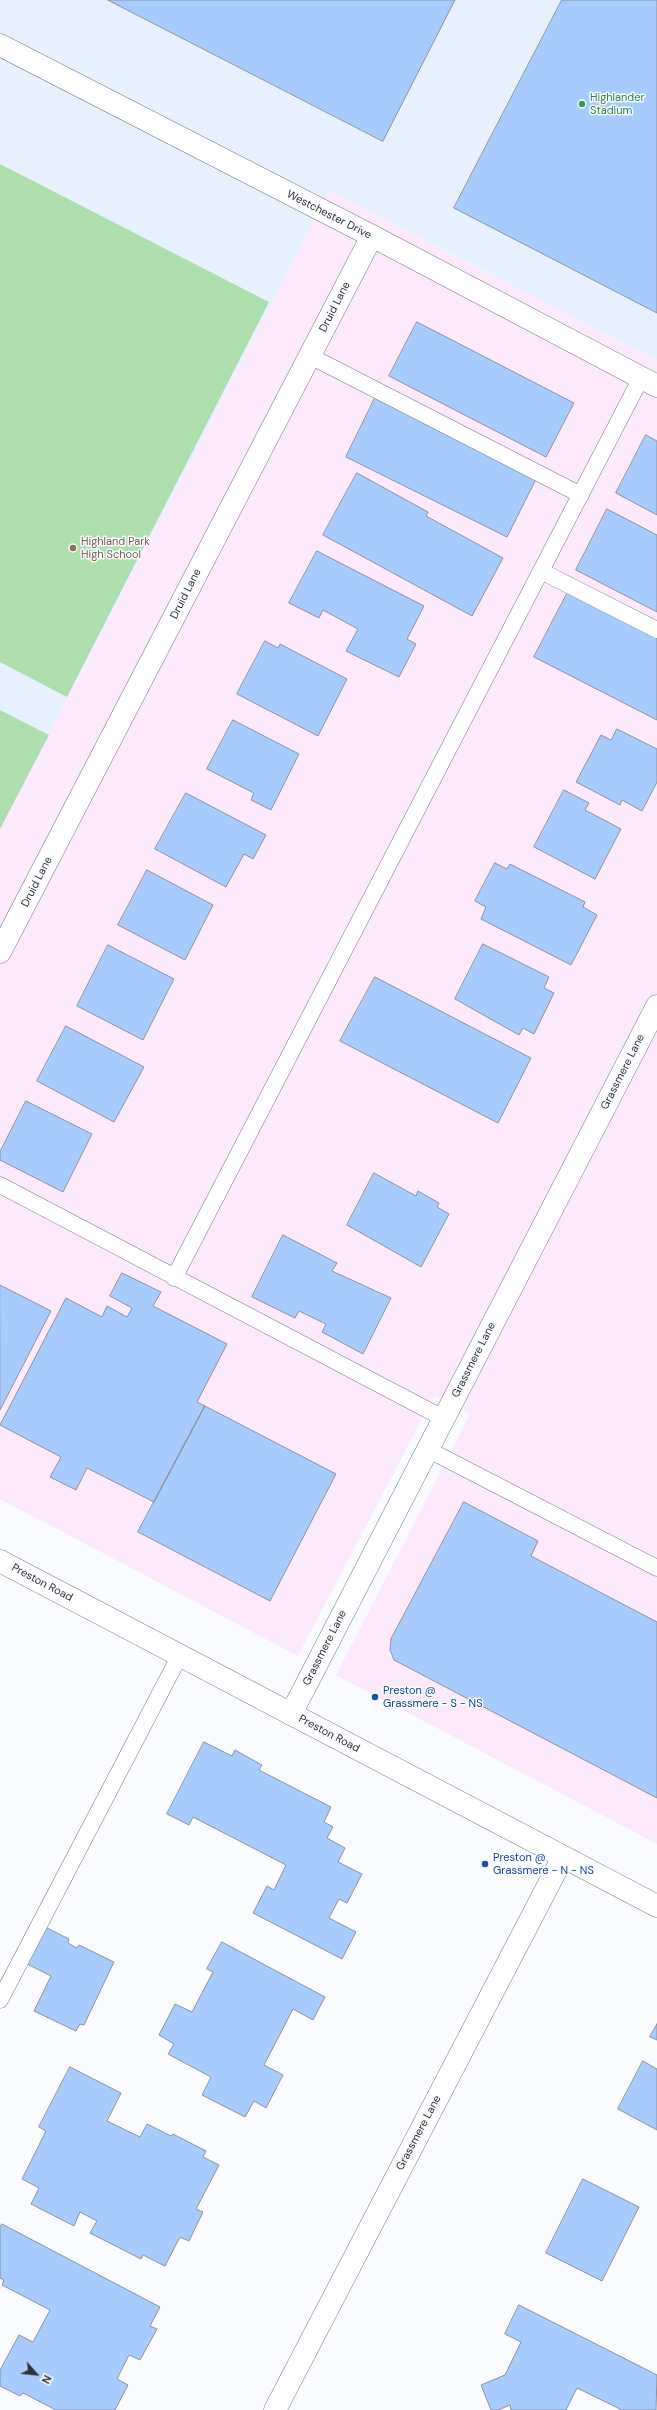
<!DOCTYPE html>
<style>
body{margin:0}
#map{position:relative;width:657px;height:2410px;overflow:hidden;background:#f9fbfe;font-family:"DM Sans",sans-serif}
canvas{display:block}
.north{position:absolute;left:16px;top:2354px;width:40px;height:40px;-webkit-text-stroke:3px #f9fbfe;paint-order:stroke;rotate:117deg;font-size:11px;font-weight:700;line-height:16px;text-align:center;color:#303234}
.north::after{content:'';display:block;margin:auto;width:14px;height:18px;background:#303234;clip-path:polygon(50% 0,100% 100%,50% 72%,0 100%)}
</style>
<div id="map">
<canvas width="657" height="2410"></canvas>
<div class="north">N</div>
</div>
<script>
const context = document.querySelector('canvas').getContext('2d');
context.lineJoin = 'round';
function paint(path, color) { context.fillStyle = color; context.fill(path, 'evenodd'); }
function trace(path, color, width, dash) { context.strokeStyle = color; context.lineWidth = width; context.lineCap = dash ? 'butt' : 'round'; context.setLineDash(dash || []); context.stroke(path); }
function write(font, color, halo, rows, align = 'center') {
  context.font = font + ' "DM Sans",sans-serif'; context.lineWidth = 3; context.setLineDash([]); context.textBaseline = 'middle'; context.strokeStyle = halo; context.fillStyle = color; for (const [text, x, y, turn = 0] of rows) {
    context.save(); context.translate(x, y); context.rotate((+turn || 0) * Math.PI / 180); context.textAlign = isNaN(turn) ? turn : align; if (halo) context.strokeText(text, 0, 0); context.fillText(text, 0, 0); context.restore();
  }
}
paint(new Path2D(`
 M330 191 657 360V1844L336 1675 470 1414 434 1396 298 1656 0 1499V829Z`), '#fceafc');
paint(new Path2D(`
 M0 0H657V360L330 191 0 829Z`), '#e7f1fe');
paint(new Path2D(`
 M0 164 269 302 67 697 0 662Z
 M0 710 49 735 0 829Z`), '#afdfaf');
const building = new Path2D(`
 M108 0H455L383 141Z
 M562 0H657V313L454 208Z
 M417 322 574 403 546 457 389 376Z
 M375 398 536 479 507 537 346 457Z
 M646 435 657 441V515L616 493Z
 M357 473 428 512 426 516 503 558 472 616 323 535Z
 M607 509 657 535V612L576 570Z
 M317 551 424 606 407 639 416 644 399 677 346 651 358 629 323 610 319 618 289 603Z
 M570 588 657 633V720L534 657Z
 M265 641 278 648 280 644 347 679 318 736 237 694Z
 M233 720 299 754 271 810 251 800 254 793 207 769Z
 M617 729 657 749V782L642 811 622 800 620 805 576 782 601 735 611 740Z
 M564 790 589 803 585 810 621 829 595 879 534 847Z
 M186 793 266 835 253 859 244 854 226 887 155 849Z
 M495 863 507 869 510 864 585 902 583 907 597 915 571 965 481 919 486 907 475 901Z
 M147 870 213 905 185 960 118 925Z
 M483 944 549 977 544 988 554 993 534 1034 523 1028 519 1035 455 999Z
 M108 945 174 979 143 1040 77 1006Z
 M375 977 531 1058 498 1123 340 1041Z
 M66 1026 144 1067 114 1122 37 1081Z
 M26 1101 92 1134 63 1192 0 1160V1152Z
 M374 1173 416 1196 418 1191 439 1203 437 1207 449 1214 421 1267 347 1225Z
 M283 1235 337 1263 332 1271 391 1298 363 1354 322 1332 326 1324 299 1311 295 1318 252 1297Z
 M122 1273 161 1292 153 1306 227 1344 197 1402 205 1406 154 1502 87 1468 76 1490 50 1477 61 1457 0 1425 66 1298 102 1317 107 1306 127 1317 132 1308 110 1296Z
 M0 1285 51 1311 0 1410Z
 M205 1406 336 1474 270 1601 138 1532Z
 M464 1502 538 1541 531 1556 657 1622V1798L394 1660 390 1650 391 1639Z
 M204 1742 232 1756 235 1750 262 1765 259 1770 331 1807 324 1822 333 1827 327 1838 345 1848 338 1862 362 1874 347 1903 339 1899 329 1918 356 1932 342 1959 253 1913 267 1886 274 1890 286 1865 193 1817 189 1825 167 1814Z
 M45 1927 69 1939 68 1943 77 1948 79 1945 114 1962 84 2025 80 2024 76 2031 34 2011 51 1976 27 1964Z
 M222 1942 325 1997 313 2020 293 2009 264 2065 283 2075 266 2108 254 2101 245 2117 202 2095 211 2077 168 2054 174 2044 159 2035 175 2004 192 2012 213 1972 207 1969Z
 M657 2024V2040L650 2037Z
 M643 2061 657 2069V2130L618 2109Z
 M70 2067 121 2093 107 2121 140 2137 147 2124 171 2136 173 2134 206 2151 203 2157 219 2165 196 2209 203 2212 189 2241 180 2237 165 2266 143 2255 141 2259 90 2233 97 2221 80 2212 74 2226 31 2204 39 2188 22 2179 46 2131 39 2127Z
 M583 2179 639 2207 602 2281 546 2253Z
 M2 2224 160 2307 150 2326 157 2329 140 2360 129 2355 117 2379 128 2385 115 2410H56L23 2393 20 2396 0 2386V2370L19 2335 33 2342 50 2310 2 2285 4 2280 0 2278V2228Z
 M519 2305 657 2375 656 2410H622L577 2388 566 2410H511L510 2405 498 2410H491L481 2385 505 2375 521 2342 505 2334Z`);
paint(building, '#a7cbfd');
trace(building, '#8f9399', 1);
const lane = new Path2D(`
 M310 356 581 495
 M541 571 657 630
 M0 1185 443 1418
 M174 1278 641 378
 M427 1449 657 1568
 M0 2000 180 1655`);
const street = new Path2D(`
 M0 45 372 236 657 386
 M0 952 372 236
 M291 1714 657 1006
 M275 2410 563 1857`);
const secondary = new Path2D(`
 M0 1561 657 1906`);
trace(lane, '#7b7f85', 17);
trace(street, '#7b7f85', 23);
trace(secondary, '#7b7f85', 23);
trace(lane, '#fff', 16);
trace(street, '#fff', 22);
trace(secondary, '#fff', 22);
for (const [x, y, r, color] of [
 [582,104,4,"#2e9e5b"],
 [73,548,4,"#8d6e63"],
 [375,1697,4,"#1a4fb4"],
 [485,1864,4,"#1a4fb4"]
]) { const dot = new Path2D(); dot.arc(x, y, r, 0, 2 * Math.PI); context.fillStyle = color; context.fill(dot); trace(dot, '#f9fbfe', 1.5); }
write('11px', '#27864d', '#f9fbfe', [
 ["Highlander",590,98],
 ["Stadium",590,111]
], 'left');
write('11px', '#303234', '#f9fbfe', [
 ["Westchester Drive",329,215,27],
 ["Druid Lane",335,307,-63],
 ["Druid Lane",186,594,-63],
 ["Druid Lane",37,882,-63],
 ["Grassmere Lane",623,1072,-63],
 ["Grassmere Lane",474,1360,-63],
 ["Preston Road",42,1583,28],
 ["Grassmere Lane",325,1648,-63],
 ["Preston Road",329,1734,28],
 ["Grassmere Lane",419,2133,-62]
]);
write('11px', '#785e54', '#f9fbfe', [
 ["Highland Park",81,542],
 ["High School",81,555]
], 'left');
write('11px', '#164399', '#f9fbfe', [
 ["Preston @",383,1691],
 ["Grassmere - S - NS",383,1704],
 ["Preston @",493,1858],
 ["Grassmere - N - NS",493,1871]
], 'left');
</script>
